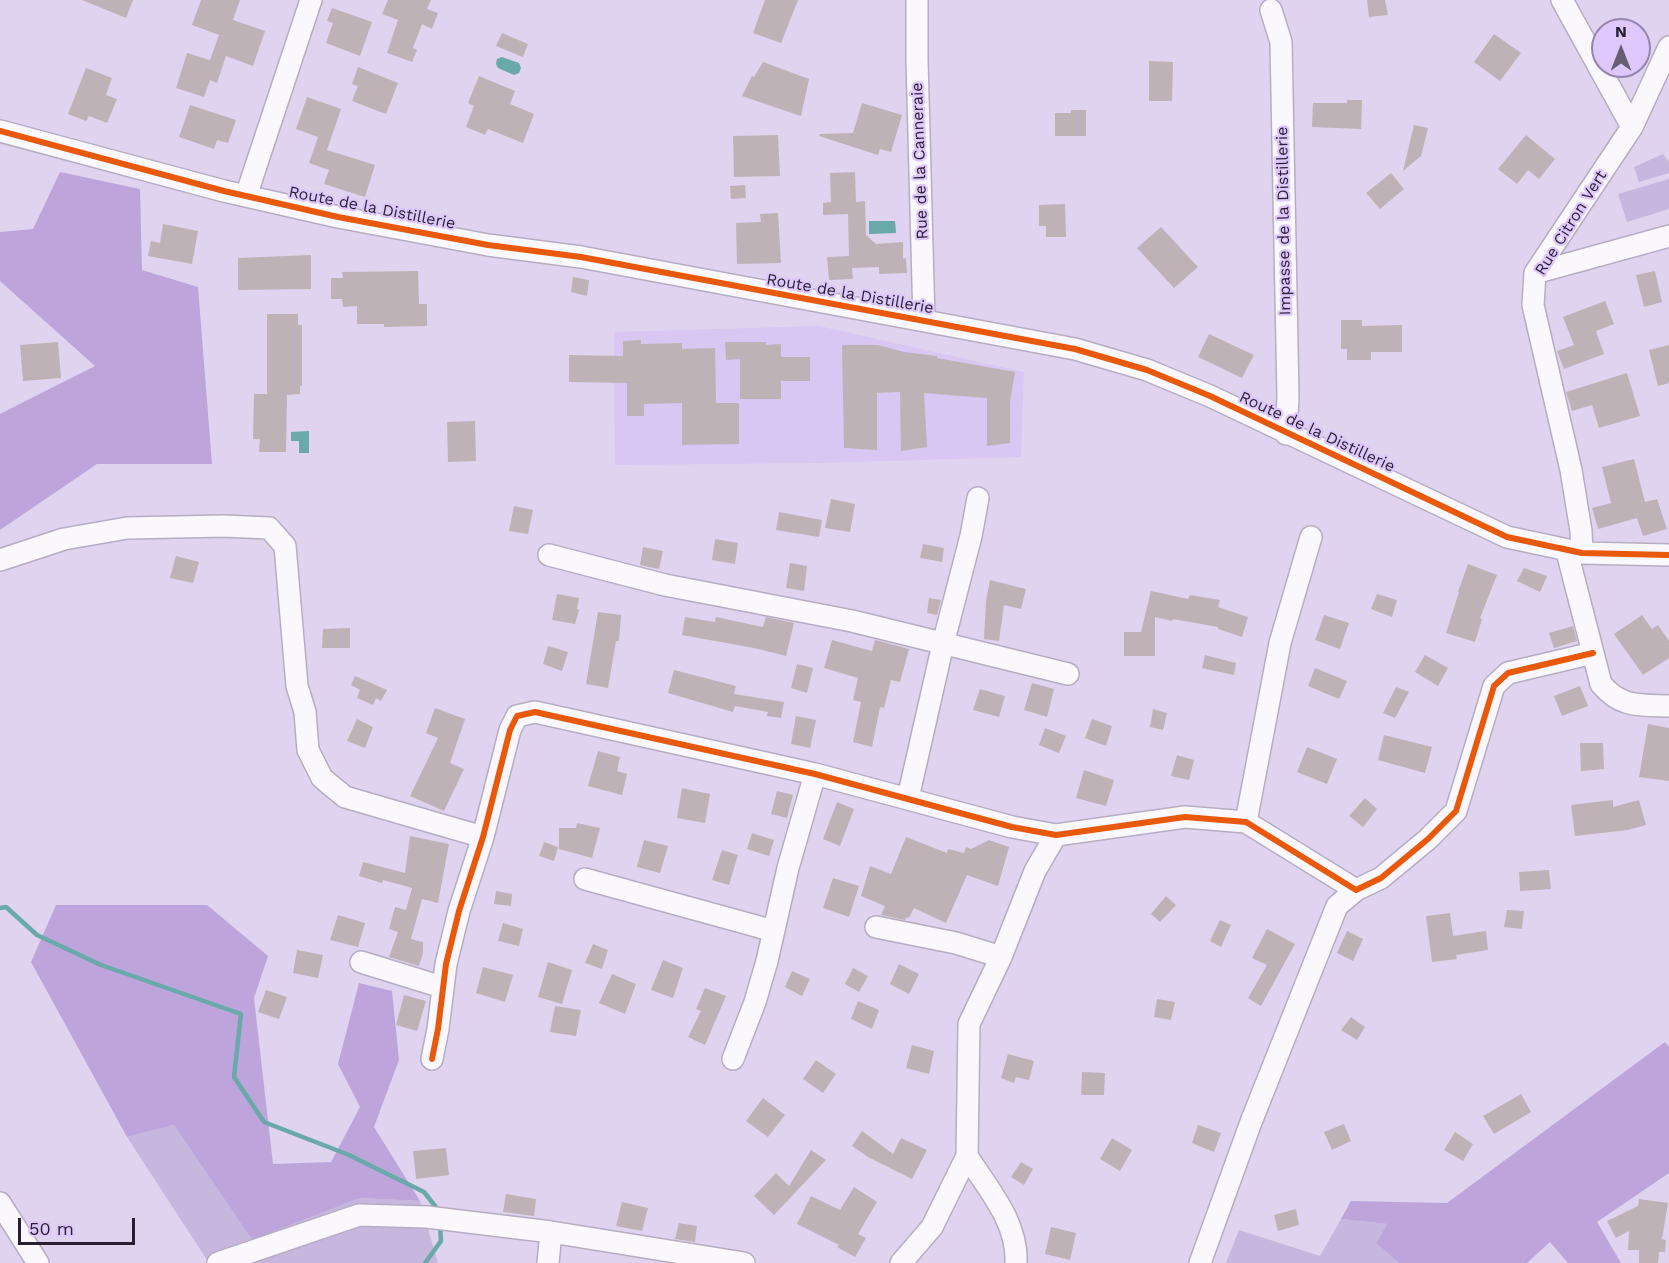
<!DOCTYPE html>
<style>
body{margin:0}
#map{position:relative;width:1669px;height:1263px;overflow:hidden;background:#dfd3ef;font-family:"Work Sans",sans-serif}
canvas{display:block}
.north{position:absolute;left:1591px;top:18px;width:60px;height:60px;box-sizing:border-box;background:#dec7fb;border:2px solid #9584ab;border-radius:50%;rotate:0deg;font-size:16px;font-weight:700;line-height:24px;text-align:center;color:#281f32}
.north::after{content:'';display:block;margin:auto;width:21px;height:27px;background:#685e74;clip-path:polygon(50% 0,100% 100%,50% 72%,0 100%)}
.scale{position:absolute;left:18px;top:1218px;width:117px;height:27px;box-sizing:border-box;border:3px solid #281f32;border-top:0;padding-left:8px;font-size:18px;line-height:21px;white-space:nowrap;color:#281f32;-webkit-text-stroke:4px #dec7fb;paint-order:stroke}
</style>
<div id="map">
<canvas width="1669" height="1263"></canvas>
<div class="north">N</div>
<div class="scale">50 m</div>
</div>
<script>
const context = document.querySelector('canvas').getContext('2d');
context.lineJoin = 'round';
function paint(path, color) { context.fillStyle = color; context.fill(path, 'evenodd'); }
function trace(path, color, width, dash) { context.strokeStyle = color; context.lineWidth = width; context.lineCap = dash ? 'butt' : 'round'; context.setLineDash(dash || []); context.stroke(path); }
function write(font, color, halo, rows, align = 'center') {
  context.font = font + ' "Work Sans",sans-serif'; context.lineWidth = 4.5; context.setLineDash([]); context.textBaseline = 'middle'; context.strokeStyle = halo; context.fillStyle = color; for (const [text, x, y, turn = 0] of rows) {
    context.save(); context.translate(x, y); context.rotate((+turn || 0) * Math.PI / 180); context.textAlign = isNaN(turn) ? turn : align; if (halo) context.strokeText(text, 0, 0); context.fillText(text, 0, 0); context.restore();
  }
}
paint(new Path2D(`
 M819 326 1024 372 1021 457 819 463 615 465 614 332Z`), '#dac6f3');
paint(new Path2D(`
 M1663 154 1669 162V173L1639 182 1634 167Z
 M1669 179V209L1627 222 1618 194Z
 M174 1125 252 1240 360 1198 420 1201 438 1263H209L127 1137Z
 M1341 1219 1387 1224 1376 1243 1399 1263H1226L1239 1230 1320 1256Z`), '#c7b6de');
paint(new Path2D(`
 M60 172 140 189 142 270 198 287 212 464H97L0 530V414L95 366 0 281V232L33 229Z
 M56 905H207L268 956 254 998 273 1164 331 1162 360 1107 338 1064 359 983 392 991 399 1060 374 1127 420 1201 360 1198 252 1240 174 1125 127 1137 31 962Z
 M1665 1042 1669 1047V1173L1597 1222 1621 1263H1568L1550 1242 1527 1263H1399L1376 1243 1387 1224 1341 1219 1351 1201 1447 1203Z`), '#bda5db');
paint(new Path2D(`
 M502 57 519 63 521 68 519 73 514 75 498 68 496 64 497 59Z
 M869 221H895L896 233 869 234Z
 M309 431V453H299V441H291V432Z`), '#69a9aa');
trace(new Path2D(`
 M0 908 6 907 37 935 101 965 241 1014 234 1077 264 1122 349 1155 424 1192 439 1211
 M425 1263 441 1241 440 1225`), '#69a9aa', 4.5);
paint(new Path2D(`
 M82 0H133L126 18Z
 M201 0H240L233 20 265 31 253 66 226 56 217 83 210 80 204 97 176 88 187 53 210 60 219 35 192 25Z
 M388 0H431L427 9 438 13 432 29 422 24 413 48 417 50 412 62 387 53 398 20 382 14Z
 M765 0H798L781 43 753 33Z
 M1367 0H1385L1388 15 1369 17Z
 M332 8 372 22 360 56 326 43 333 23 327 21Z
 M502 33 528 44 523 57 496 46Z
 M1494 34 1521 53 1500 81 1474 62Z
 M1149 61 1173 62 1172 101H1149Z
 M763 62 809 79 801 116 742 96 752 76 754 77Z
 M358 67 398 83 386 114 352 101 358 86 352 84Z
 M86 68 112 78 106 95 117 99 107 123 89 116 86 121 68 114Z
 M479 76 515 91 510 104 534 114 523 143 488 129 485 135 466 127 474 106 468 103Z
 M307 97 341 109 327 150 375 165 365 197 324 184 329 170 309 163 318 137 296 129Z
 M1347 100H1362L1361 129 1312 127 1313 103H1347Z
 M862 103 902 115 891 152 880 149 878 155 819 136 820 134 853 133Z
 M190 105 236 120 228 143 217 140 214 149 179 137Z
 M1071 110H1086V136H1055V113H1071Z
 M1414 125 1428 128 1421 156 1403 171Z
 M778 135 780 176 734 177 733 136Z
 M1526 135 1555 159 1539 179 1528 170 1517 184 1498 169Z
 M855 172 856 202 865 201 866 235 876 244 903 242V259L906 258 907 273 879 274V267L852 268 853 279 829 280 827 257 849 256 848 214 823 215V203L831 202 830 173Z
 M1391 173 1404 189 1380 209 1366 193Z
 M745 185 746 198 731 199 730 186Z
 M1065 204 1066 237H1046V226H1039V205Z
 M778 213 781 263 737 264 736 223 761 222 760 214Z
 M163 224 198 231 192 264 148 256 151 241 160 243Z
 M1161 227 1198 267 1174 288 1137 248Z
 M311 255V289L238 290V258Z
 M418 271 419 304H427V326L384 327V324H357V306L343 307 342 299H331V278H343L342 272Z
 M1655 271 1662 302 1644 307 1636 275Z
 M573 277 589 280 587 296 571 292Z
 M1605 301 1614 324 1596 331 1604 354 1564 369 1557 351 1574 345 1563 317Z
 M267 314H298V325H302V386H300V394L287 395 286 452H259L260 439H253L254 394H267Z
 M1341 320H1362V326L1402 325V352H1371V360H1347V349H1341Z
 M1209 334 1254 355 1242 378 1198 357Z
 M641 340V344L682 343V349L715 348 716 403H739V444L682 445V403L644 404V416H627V383L569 382V355L623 356V341Z
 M58 342 61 378 23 381 20 345Z
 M725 342H766V345L781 344V357H810V381H781V399H740V359L726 360Z
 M842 345H878L904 352 937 356V358L1015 372 1010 401V443L987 446V398L924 393 927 447 901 451 900 392 877 393V450L844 448Z
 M1669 345V383L1658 386 1649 350Z
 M1627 373 1640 416 1599 428 1592 405 1572 411 1566 392Z
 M475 421 476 461 448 462 447 422Z
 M1634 459 1645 502 1657 499 1667 529 1643 536 1637 518 1598 529 1592 508 1611 503 1602 467Z
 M831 499 855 504 850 532 825 528Z
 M514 506 533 510 528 534 509 531Z
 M779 512 822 520 819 537 776 530Z
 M715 539 738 543 735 564 712 560Z
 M923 544 944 548 942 562 920 558Z
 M643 547 663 551 659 569 640 565Z
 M176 556 199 562 193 583 170 578Z
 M790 563 807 566 804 591 786 588Z
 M1468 564 1497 575 1480 618 1482 619 1475 642 1446 633 1459 592H1458Z
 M1524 568 1547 576 1540 592 1517 581Z
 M990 580 1026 589 1021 609 1004 605 999 641 984 639 986 601Z
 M1151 591 1188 599 1190 595 1220 600 1218 607 1248 617 1242 637 1218 629V627L1173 619 1172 621 1155 617V656H1124V632H1141Z
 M557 594 579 598 577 609 579 610 575 624 552 620Z
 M1377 594 1397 600 1392 617 1371 609Z
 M929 598 941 600 937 615 927 613Z
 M598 612 621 615 619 641H616L608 688 586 684Z
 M1324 615 1349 623 1340 649 1315 640Z
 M1642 615 1652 629 1658 625 1669 641V658L1643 675 1614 634Z
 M685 617 715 622 716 617 763 627 766 617 794 623 786 656 754 648 682 635Z
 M1573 626 1577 641 1554 648 1549 633Z
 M350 628V648H322L323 629Z
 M832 640 872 651 875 640 909 649 900 682 891 680 884 708 880 707 872 747 853 742 861 702 853 700 858 678 824 668Z
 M548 646 568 652 562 671 543 664Z
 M1205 655 1236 663 1234 675 1202 668Z
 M1425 655 1448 668 1438 686 1415 672Z
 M797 664 813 668 807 693 791 688Z
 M1315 668 1347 681 1339 699 1308 686Z
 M674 670 736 686 734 694 784 702 781 718 767 716 768 712 735 706 733 712 668 693Z
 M355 676 387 690 381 701 376 698 373 705 357 698 360 690 351 685Z
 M1032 683 1054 689 1047 717 1024 710Z
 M1580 686 1588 706 1562 716 1554 696Z
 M1396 687 1409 692 1395 718 1383 713Z
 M980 689 1005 696 999 717 973 710Z
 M435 708 465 719 450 763 464 769 444 811 410 796 438 738 426 733Z
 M1153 709 1167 713 1163 730 1150 727Z
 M796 716 816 720 810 748 791 744Z
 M357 719 373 727 365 748 347 741Z
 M1092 719 1112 726 1106 746 1085 738Z
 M1648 724 1669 728V781L1639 777Z
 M1045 728 1066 736 1059 753 1039 745Z
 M1384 735 1432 747 1425 773 1378 760Z
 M1580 743H1603L1604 769 1581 771Z
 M1307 747 1337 759 1327 784 1297 772Z
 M598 751 620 757 617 771 627 774 622 795 588 786Z
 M1177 755 1194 760 1189 780 1171 776Z
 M1084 770 1114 780 1106 806 1076 798Z
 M682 788 710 794 705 823 677 818Z
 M777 791 793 795 787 818 771 814Z
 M1365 798 1377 809 1363 827 1349 816Z
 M1613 800V807L1639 800 1646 825 1628 830 1575 836 1571 805Z
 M837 802 854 809 840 846 823 839Z
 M577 823 600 828 592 858 559 849V828H576Z
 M752 833 774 840 769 856 747 849Z
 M410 836 449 844 438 903 422 899 411 939 423 942V953L419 966 389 957 398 932 389 929 395 907 406 910 412 888 383 880 382 883 359 876 363 862 405 873Z
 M906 837 947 853 948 849 964 853 966 847 971 849 989 840 1009 847 998 886 967 875 946 923 914 908 909 918 907 917 905 920 881 915 885 906 861 896 870 866 891 874Z
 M644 840 668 846 660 873 637 867Z
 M544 842 558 847 554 861 539 856Z
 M722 850 738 855 729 885 712 880Z
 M1549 870 1551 889 1520 891 1519 872Z
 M833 878 859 886 849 917 823 908Z
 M496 891 512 894 511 906 494 904Z
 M1166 896 1176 905 1160 922 1151 914Z
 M1507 910 1524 911 1522 929 1504 927Z
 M1450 913 1453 936 1486 931 1488 950 1456 955 1457 959 1432 962 1426 916Z
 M338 915 365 923 358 947 330 940Z
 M1220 920 1231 925 1221 947 1210 941Z
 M503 923 523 929 519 946 498 941Z
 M1267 929 1295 944 1261 1006 1248 998 1267 965 1252 958Z
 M1347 931 1363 939 1353 961 1337 953Z
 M593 944 608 950 602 969 585 963Z
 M297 950 323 955 318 978 293 973Z
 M663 960 683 968 673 998 651 990Z
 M548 962 572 970 562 1004 538 997Z
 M899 964 919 974 909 994 890 984Z
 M483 967 513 975 505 1002 476 993Z
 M853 968 868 976 859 992 845 984Z
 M792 971 810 979 802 996 785 987Z
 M612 974 636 984 625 1014 599 1003Z
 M705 988 726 996 705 1045 688 1037 701 1011 696 1009Z
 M266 990 287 997 279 1019 258 1012Z
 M404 995 426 1001 417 1031 396 1025Z
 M1157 999 1175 1002 1171 1020 1154 1017Z
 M858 1001 879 1010 872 1029 851 1019Z
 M555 1006 581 1010 576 1036 550 1032Z
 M1351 1017 1365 1027 1357 1040 1341 1030Z
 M912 1045 934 1051 929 1074 906 1068Z
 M1008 1054 1034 1061 1029 1080 1016 1077 1014 1083 1001 1078Z
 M816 1060 836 1074 823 1093 803 1079Z
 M1082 1072 1105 1073 1104 1095H1081Z
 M1521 1094 1531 1112 1494 1134 1483 1116Z
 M763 1098 785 1115 768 1137 746 1121Z
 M1344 1124 1351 1141 1332 1150 1324 1132Z
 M1198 1125 1221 1133 1214 1152 1192 1143Z
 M862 1131 893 1154 901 1138 927 1150 912 1179 868 1157 852 1146Z
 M1455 1132 1473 1144 1463 1161 1444 1150Z
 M1112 1138 1132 1150 1120 1171 1100 1159Z
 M446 1148 449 1175 416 1179 413 1151Z
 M811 1150 826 1160 774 1215 754 1196 776 1173 789 1186Z
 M1021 1162 1033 1169 1024 1185 1011 1177Z
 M854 1187 877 1202 858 1234 866 1238 855 1257 837 1247 839 1245 797 1224 811 1196 840 1210Z
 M506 1194 536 1199 534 1216 503 1212Z
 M1639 1199 1668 1203 1662 1239 1666 1240 1665 1252H1659L1658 1263H1639V1250H1628L1629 1231 1616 1238 1607 1221 1638 1206Z
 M622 1202 648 1208 642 1231 616 1226Z
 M1296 1209 1299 1225 1278 1231 1274 1215Z
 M679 1223 697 1226 695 1242 675 1239Z
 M1051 1227 1076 1233 1070 1260 1045 1254Z`), '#bfb2b7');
const minor = new Path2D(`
 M917 0V60L924 321
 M1562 0 1632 127
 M1271 10 1281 42 1288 397 1286 434
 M0 131 224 191 338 217 488 245 581 257 1075 349 1147 370 1210 396 1507 537 1582 553 1669 555
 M246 196 311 0
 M1535 273 1669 236
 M1567 552 1601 684C1621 708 1640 705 1669 706
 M1582 553 1581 531 1571 470 1533 305 1535 273 1632 127 1669 47
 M549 555 665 585 852 621 1068 674
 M0 560 64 539 127 528 224 526 269 528 285 546 297 686 305 712 308 750 322 778 345 797 483 837
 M908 798 943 644 971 536 978 498
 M1246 822 1280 643 1311 537
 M585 879 774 931
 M876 927 956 943 1001 957
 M361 962 442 987
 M432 1059 438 1029 446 964 459 911 483 837 510 730 517 716 535 712 815 774 1012 827 1056 835 1185 817 1246 822 1356 890 1381 878 1428 839 1456 811 1494 686 1508 673 1593 653
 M733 1059 755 1002 767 961 788 868 815 774
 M967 1156C988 1189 1018 1222 1016 1263
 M0 1203 38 1263
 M218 1263 359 1215 427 1217 551 1232 744 1263
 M548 1263 551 1232
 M901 1263 932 1227 967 1156 969 1024 1001 957 1035 871 1056 835
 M1200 1263 1251 1122 1337 906 1356 890`);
trace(minor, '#b6adc2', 24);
trace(minor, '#faf8fd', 21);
trace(new Path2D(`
 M0 131 224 191 338 217 488 245 581 257 1075 349 1147 370 1210 396 1507 537 1582 553 1669 555
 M432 1059 438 1029 446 964 459 911 483 837 510 730 517 716 535 712 815 774 1012 827 1056 835 1185 817 1246 822 1356 890 1381 878 1428 839 1456 811 1494 686 1508 673 1593 653`), '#e8590c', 6);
write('16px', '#281f32', '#dec7fb', [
 ["Rue de la Canneraie",920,161,-92],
 ["Route de la Distillerie",372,208,11],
 ["Impasse de la Distillerie",1284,221,-91],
 ["Rue Citron Vert",1571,223,-58],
 ["Route de la Distillerie",850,294,10],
 ["Route de la Distillerie",1317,432,25]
]);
</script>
